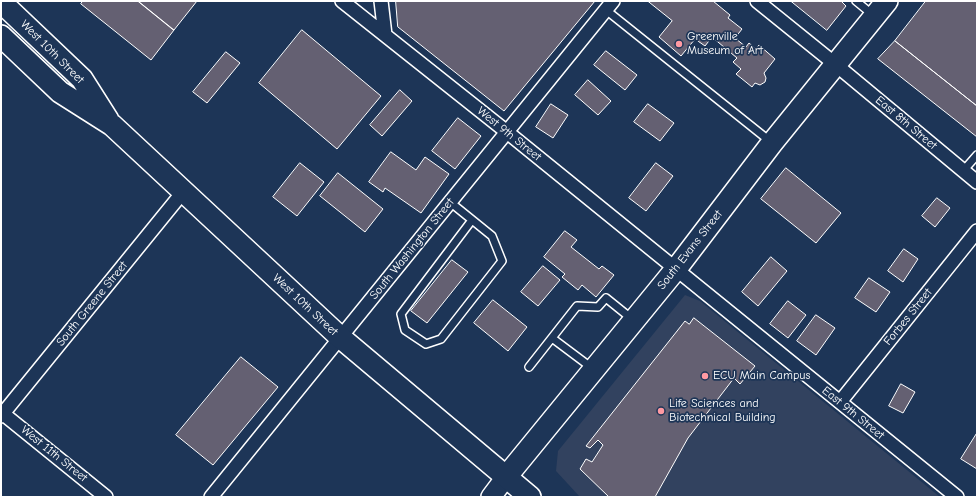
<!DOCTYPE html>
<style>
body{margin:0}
#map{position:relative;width:978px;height:498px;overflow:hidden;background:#1d3557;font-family:"Comic Neue",sans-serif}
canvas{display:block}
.frame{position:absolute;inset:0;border:2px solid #fff;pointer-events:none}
</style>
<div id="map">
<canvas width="978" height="498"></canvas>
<div class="frame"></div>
</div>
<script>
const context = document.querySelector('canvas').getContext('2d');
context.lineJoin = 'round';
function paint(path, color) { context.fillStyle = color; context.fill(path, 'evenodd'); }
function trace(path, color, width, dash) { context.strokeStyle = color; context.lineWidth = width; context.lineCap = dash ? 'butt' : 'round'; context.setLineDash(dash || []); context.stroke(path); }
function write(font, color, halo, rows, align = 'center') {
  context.font = font + ' "Comic Neue",sans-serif'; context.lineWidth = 3.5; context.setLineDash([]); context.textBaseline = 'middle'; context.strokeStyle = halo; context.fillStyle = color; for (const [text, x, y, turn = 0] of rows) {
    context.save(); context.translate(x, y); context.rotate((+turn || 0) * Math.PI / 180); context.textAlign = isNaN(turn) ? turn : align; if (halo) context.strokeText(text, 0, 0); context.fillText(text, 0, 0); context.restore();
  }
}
paint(new Path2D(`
 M685 295 700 301 940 497H580L556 471 558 451Z`), '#32425f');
const building = new Path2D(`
 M83 1H138L174 30 151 60 81 4Z
 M138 1H197L174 30Z
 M396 1H595L504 111 398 27Z
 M648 1H713L730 15 728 18 742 29 735 38 746 47 749 43 756 49 759 45 775 59 764 73 766 78 765 82 760 85 755 83 752 87 736 74 741 69 733 62 737 58 712 37 705 46 695 39 681 56 659 37 672 21Z
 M791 1H841L846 6 827 30Z
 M926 1H977V106L895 41Z
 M302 30 381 96 337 149 259 83Z
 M895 41 977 106V137L878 59Z
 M606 51 637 75 625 90 594 65Z
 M226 52 240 63 207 103 193 92Z
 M588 80 611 101 598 115 575 95Z
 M400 90 412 101 382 136 370 125Z
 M551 104 568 115 553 138 536 127Z
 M648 104 674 123 660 141 634 122Z
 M458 118 481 136 455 169 432 151Z
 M391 152 416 170 425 157 449 174 421 213 385 188 383 192 369 182Z
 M300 163 324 182 297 216 273 197Z
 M656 163 673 176 646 211 629 198Z
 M786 168 841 213 816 243 761 199Z
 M338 173 383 209 365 232 320 196Z
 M937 198 950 208 935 227 922 216Z
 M565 231 577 240 571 247 599 269 602 266 614 275 596 297 582 285 578 290 562 277 565 274 544 257Z
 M904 249 918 259 903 282 888 271Z
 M771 257 787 271 758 306 742 292Z
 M452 260 468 272 427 323 411 311Z
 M543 266 560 280 538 306 521 292Z
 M869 278 890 292 876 312 855 298Z
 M493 300 527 327 508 351 474 323Z
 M788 301 806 315 788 338 770 324Z
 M816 315 835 328 816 355 797 341Z
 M694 318 755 366 740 384 734 378 688 438 655 497H609L580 469 586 459 592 462 603 445 598 440 590 448 586 446 685 321 689 324Z
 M241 357 278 387 213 465 176 435Z
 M901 384 915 392 903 413 889 406Z
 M977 433V469L961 459Z`);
paint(building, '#646072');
trace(building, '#fff', 1);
const lane = new Path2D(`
 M856 1 873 15
 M606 10 771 142
 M963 171 977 155
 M450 202 492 236 502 261 441 339 426 344 405 330 401 314 472 220
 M552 338 592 368
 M529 367 577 306 598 307 606 298 632 319`);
const street = new Path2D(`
 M342 1 507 132 957 497
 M381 1 385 35
 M757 1 835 64 977 182
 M840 402 977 231
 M1 412 106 497
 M1 416 183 192
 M211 497 613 1`);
const secondary = new Path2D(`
 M491 497 506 477`);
const primary = new Path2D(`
 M1 2 82 79 108 120
 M1 36 60 92 112 125 341 338 530 497
 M506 477 676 269 772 143 887 1`);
trace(lane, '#fff', 10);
trace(street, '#fff', 16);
trace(secondary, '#fff', 22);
trace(primary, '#fff', 24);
trace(lane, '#1d3557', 7);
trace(street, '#1d3557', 13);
trace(secondary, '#1d3557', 19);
trace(primary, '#1d3557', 21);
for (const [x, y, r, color] of [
 [679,44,4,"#ff9aa2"],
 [705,376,4,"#ff9aa2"],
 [661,411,4,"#ff9aa2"]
]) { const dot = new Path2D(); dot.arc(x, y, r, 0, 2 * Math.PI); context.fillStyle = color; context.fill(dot); trace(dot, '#1d3557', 1.5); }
write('12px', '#fff', '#1d3557', [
 ["Greenville",687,37],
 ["Museum of Art",687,51],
 ["ECU Main Campus",713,376],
 ["Life Sciences and",669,404],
 ["Biotechnical Building",669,418]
], 'left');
write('12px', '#fff', '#1d3557', [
 ["West 10th Street",52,52,45],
 ["East 8th Street",906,123,40],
 ["West 9th Street",509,134,39],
 ["South Washington Street",412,249,-51],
 ["South Evans Street",690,250,-52],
 ["South Greene Street",92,304,-51],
 ["West 10th Street",305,305,43],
 ["Forbes Street",908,317,-51],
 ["East 9th Street",853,413,39],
 ["West 11th Street",54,454,39]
]);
</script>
